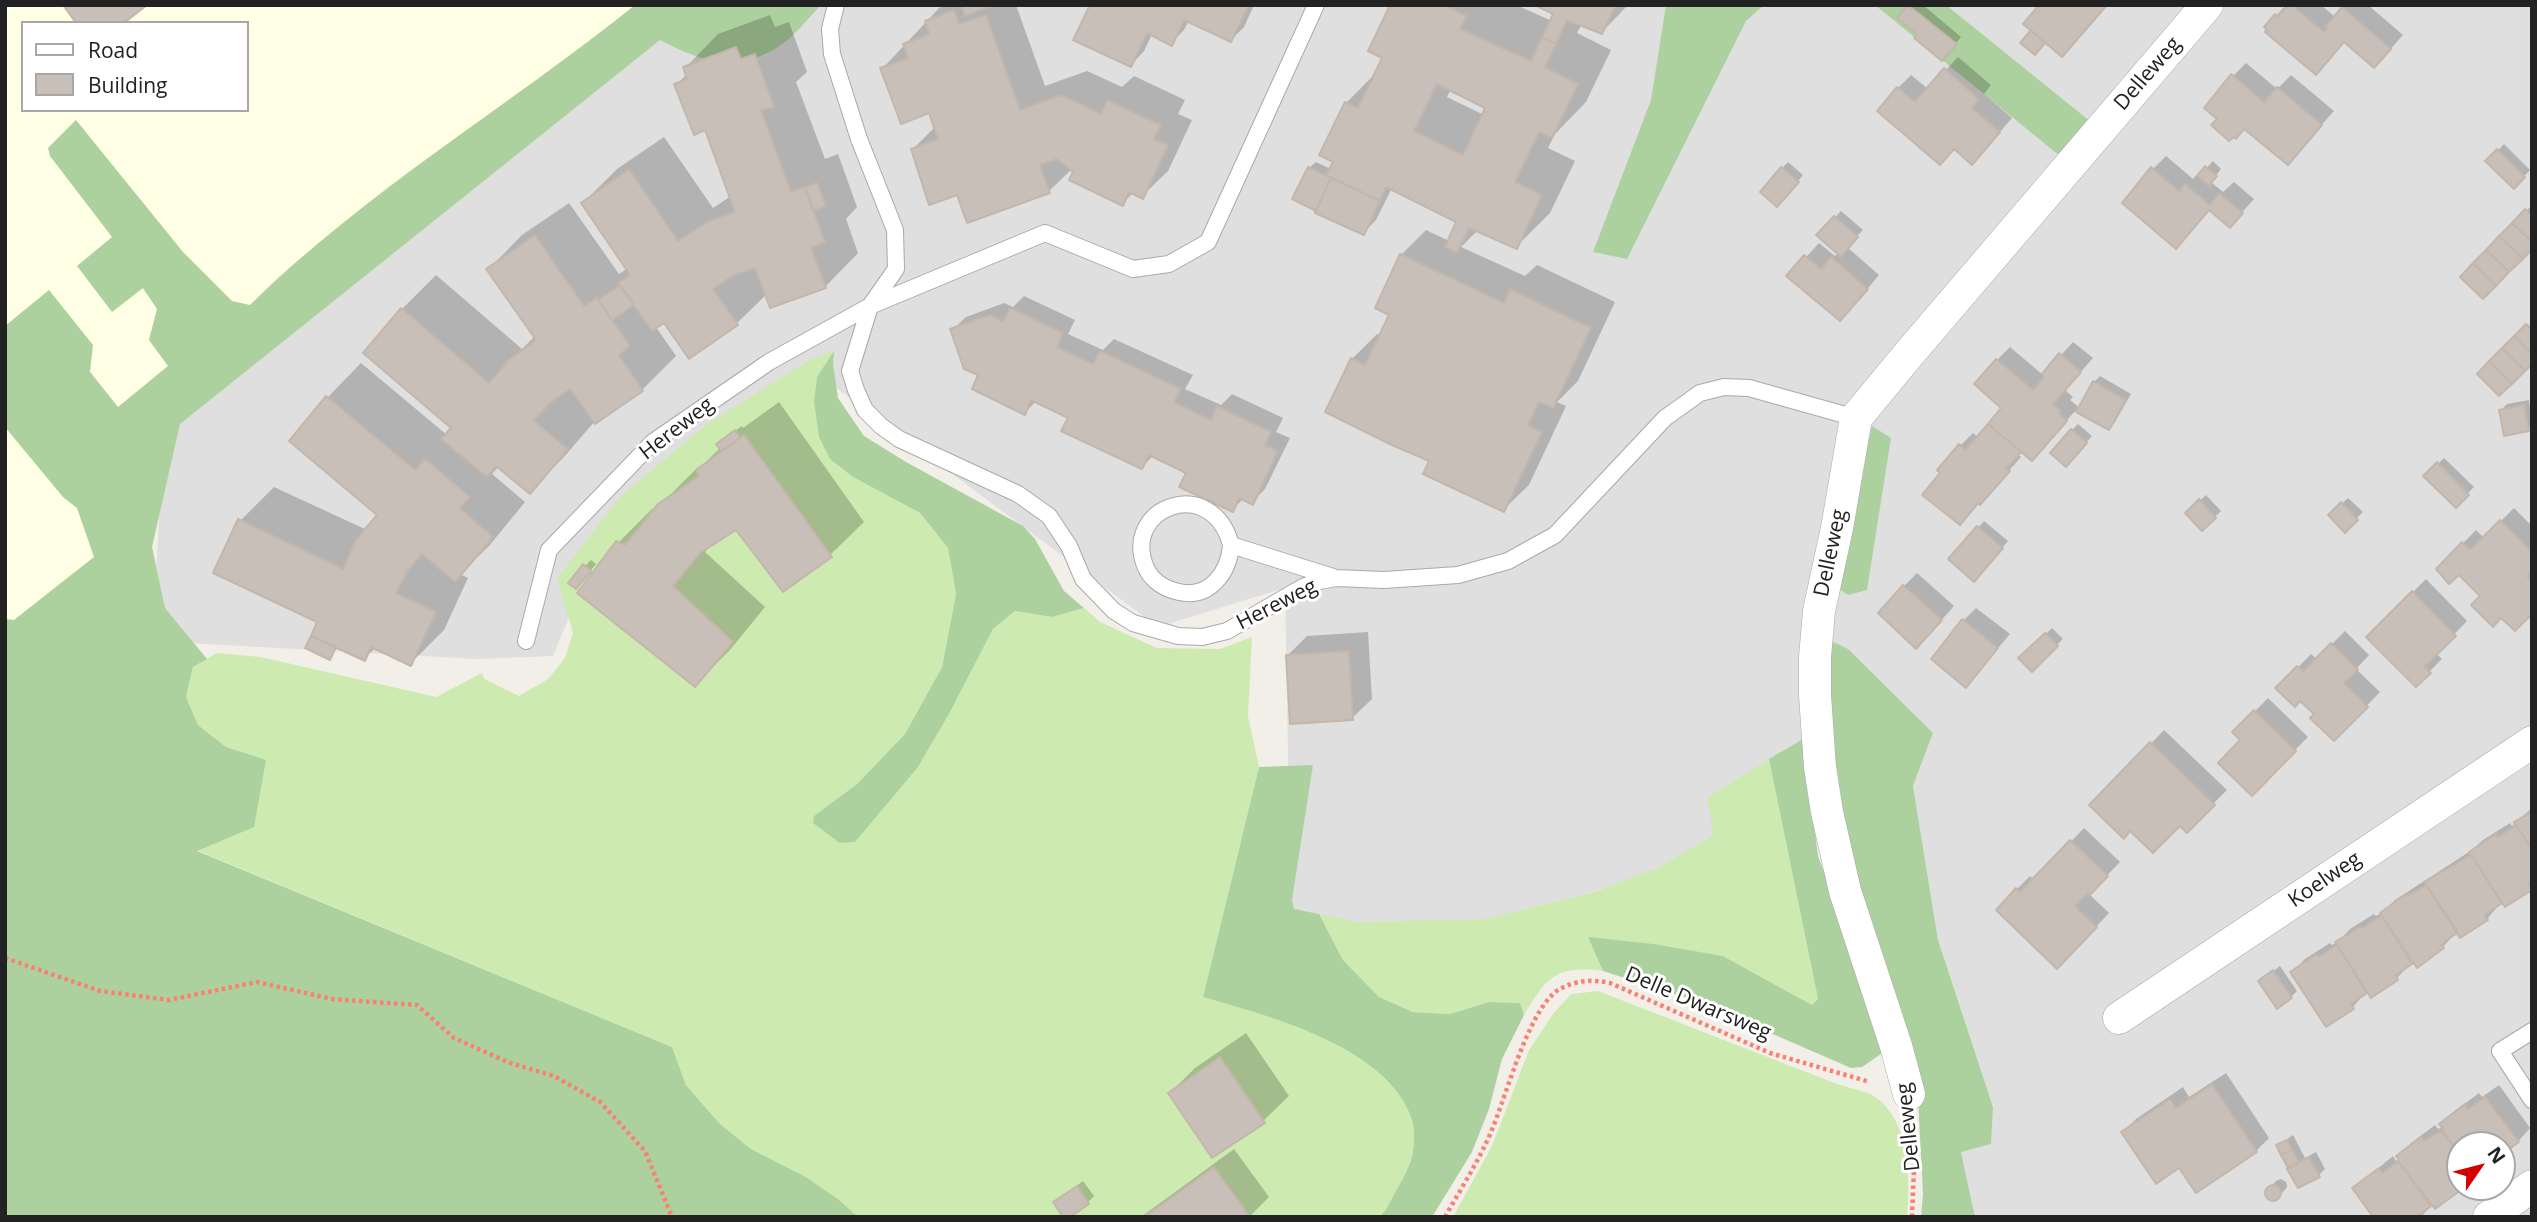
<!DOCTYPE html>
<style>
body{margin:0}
#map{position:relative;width:2537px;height:1222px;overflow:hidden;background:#f2efe9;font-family:"Open Sans",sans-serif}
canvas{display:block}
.frame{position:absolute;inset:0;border:7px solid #222;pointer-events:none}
.legend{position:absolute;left:21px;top:21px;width:228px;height:91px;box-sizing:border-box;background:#fff;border:2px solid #a7a7a7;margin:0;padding:9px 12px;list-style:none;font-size:21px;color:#222}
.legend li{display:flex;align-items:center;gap:14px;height:35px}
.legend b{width:35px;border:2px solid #a7a7a7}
.north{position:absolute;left:2446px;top:1131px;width:70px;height:70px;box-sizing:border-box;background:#fff;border:2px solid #a7a7a7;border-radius:50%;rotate:55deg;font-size:19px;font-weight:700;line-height:28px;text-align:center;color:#222}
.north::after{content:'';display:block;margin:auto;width:24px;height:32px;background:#d40000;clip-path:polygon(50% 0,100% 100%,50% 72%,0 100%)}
</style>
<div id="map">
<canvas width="2537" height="1222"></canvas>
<div class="frame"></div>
<ul class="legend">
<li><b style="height:9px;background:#fff"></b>Road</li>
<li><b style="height:19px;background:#c7bfb8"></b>Building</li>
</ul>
<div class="north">N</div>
</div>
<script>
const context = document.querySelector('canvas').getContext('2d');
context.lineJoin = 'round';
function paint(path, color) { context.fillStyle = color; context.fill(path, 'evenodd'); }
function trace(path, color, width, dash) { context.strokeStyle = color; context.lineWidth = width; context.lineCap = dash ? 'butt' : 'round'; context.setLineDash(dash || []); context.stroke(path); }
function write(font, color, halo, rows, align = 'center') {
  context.font = font + ' "Open Sans",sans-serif'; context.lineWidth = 6; context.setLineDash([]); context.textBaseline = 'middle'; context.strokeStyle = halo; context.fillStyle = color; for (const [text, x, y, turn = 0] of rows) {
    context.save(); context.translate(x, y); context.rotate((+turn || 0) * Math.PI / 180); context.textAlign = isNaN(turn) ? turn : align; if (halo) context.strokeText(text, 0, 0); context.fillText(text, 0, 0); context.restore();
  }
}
paint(new Path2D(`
 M777 5H2532V1217H1975L1961 1151 1993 1107 1938 940 1913 786 1933 733 1827 700 1749 838 1517 918 1291 928 1285 588 1158 627 803 363 611 516 553 656 477 659 152 641 164 435 665 35ZM2460 1145H2502V1187H2460Z`), '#e0dfdf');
paint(new Path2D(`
 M5 5H635L569 58 390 185 279 276 250 305 232 302 183 252 75 120 48 148 50 156 113 237 78 266 142 288 157 308 149 340 168 366 118 407 90 371 49 290 5 326ZM23 23H247V110H23Z
 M5 427 63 497 77 508 94 557 14 620 5 619Z`), '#ffffe5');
paint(new Path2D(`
 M834 351 817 377 853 477 920 513 948 548 956 594 942 667 905 734 857 784 814 816 918 767 949 714 993 629 1015 611 1052 617 1084 608 1100 622 1157 648 1220 649 1252 637 1248 716 1259 767 1203 997C1268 1016 1389 1047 1412 1120 1415 1129 1414 1143 1413 1152 1411 1168 1393 1195 1386 1211L1379 1217H858L838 1199 806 1177 751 1149 720 1124 686 1085 672 1047 196 850 266 761 226 747 198 725 186 697 193 667 217 653 261 657 436 697 482 673 484 679 519 696 548 679 565 658 573 633 557 578 621 496 707 424 809 360Z
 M1769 759 1818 999 1812 1005 1723 956 1589 938 1603 971C1556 965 1547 977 1524 1015L1520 1003 1489 1002 1451 1014 1413 1012 1379 997 1343 960 1319 914 1358 922 1484 919 1591 893 1657 868 1714 835 1707 798Z
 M1598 991 1837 1084C1849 1088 1868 1091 1878 1099 1910 1124 1910 1180 1907 1217H1453L1492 1146 1529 1050 1553 1014 1571 994Z`), '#cdebb0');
paint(new Path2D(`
 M635 5H821C808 18 794 37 778 47 735 74 700 61 660 40L180 424 152 547 165 608 207 659 193 667 186 697 198 725 226 747 266 760 254 827 197 851 672 1047 686 1085 720 1124 751 1149 806 1177 838 1199 858 1217H5V619L14 620 94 557 77 508 63 497 5 427V326L49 290 93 345 90 372 118 407 168 366 149 340 157 309 143 288 112 312 77 266 112 237 50 156 48 148 76 120 183 252 232 301 250 305C366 191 508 107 635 5Z
 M1666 5H1764L1746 21 1627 259 1593 252 1651 100Z
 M1875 5H1946L2091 122 2061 157Z
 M834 351 833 364 838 398 864 436 906 462 1023 526 1035 539 1064 591 1084 608 1052 617 1015 611 993 629 949 714 918 767 855 842 840 843 813 823 814 816 857 784 905 734 942 667 956 594 948 548 920 513 853 477 830 459 819 437 814 402 817 377Z
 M1872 426 1891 438 1867 590 1848 595 1836 587Z
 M1825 638 1848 649 1933 733 1913 786 1938 940 1993 1107 1991 1144 1961 1152 1975 1217H1921L1923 1194 1918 1099 1836 816Z
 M1803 739 1818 856 1865 981 1885 1043 1881 1054 1862 1067 1851 1068 1699 1002 1603 971 1588 937 1653 944 1723 956 1812 1005 1818 999 1769 759Z
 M1313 765 1292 900 1294 909 1319 914 1343 960 1379 997 1413 1012 1450 1014 1489 1002 1520 1003 1524 1015 1502 1059 1489 1109 1472 1152 1432 1217H1379L1386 1210C1393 1195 1411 1168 1413 1152 1414 1143 1415 1129 1412 1120 1389 1047 1268 1016 1203 997L1259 767Z`), '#add19e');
paint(new Path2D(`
 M942 5H1016L1045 86 1087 71 1122 87 1134 76 1185 100 1178 114 1192 120 1168 171 1142 196 1134 192 1122 204 1072 169 1049 191 958 193 913 149 935 127 930 111 882 69Z
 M1092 5H1254L1244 27 1231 40 1189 20 1184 30 1171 43 1152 34 1144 51 1131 65Z
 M1392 5H1516L1552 21 1556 13 1541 5H1628L1602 32 1582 24 1577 33 1611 50 1586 102 1555 134 1548 148 1575 161 1550 213 1516 247 1478 230 1461 247 1525 276 1537 265 1615 302 1578 381 1557 402 1566 406 1529 485 1503 510 1432 460 1352 359 1377 334 1381 336 1391 314 1401 255 1426 230 1449 241 1458 222 1392 188 1376 220 1363 233 1309 168 1316 162 1331 169 1335 161 1346 103 1377 72 1384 57ZM1451 89 1488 107 1484 115 1447 97Z
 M1910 5H1923L1961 37 1948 53 1900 17Z
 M2286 5H2321L2335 17 2345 5H2368L2403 35 2387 53 2345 40 2270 30 2266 27Z
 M770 15 775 27 789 22 807 72 796 82 825 159 838 154 857 207 846 219 858 253 825 287 767 294 736 324 665 321 656 327 676 356 642 390 595 421 563 458 529 492 499 466 492 474 525 502 489 546 460 574 468 578 444 630 410 664 376 647 364 659 338 646 329 658 319 621 240 521 274 487 367 530 379 515 291 441 328 397 361 363 447 435 454 428 402 309 436 275 522 349 535 336 489 269 522 235 569 203 619 274 628 268 583 203 617 169 664 137 713 208 731 196 707 128 676 85 687 74 685 68 718 34Z
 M1958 57 1991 85 1984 94 2012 118 1985 149 1955 147 1898 88 1911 75 1928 89Z
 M2246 63 2277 89 2291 75 2334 111 2288 162 2245 127 2219 118 2233 76Z
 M2504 144 2530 170 2514 187 2488 161Z
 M2166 156 2193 179 2199 172 2201 174 2213 161 2221 169 2211 182 2223 192 2234 182 2254 199 2230 226 2210 209 2189 233 2153 169Z
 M1788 162 1803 175 1783 199 1782 168Z
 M2532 205V247L2462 277Z
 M1841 211 1863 230 1847 247 1879 275 1853 306 1789 276 1819 243 1835 256 1839 252 1819 235Z
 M1024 296 1075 320 1068 334 1103 350 1114 339 1193 375 1185 389 1221 405 1232 394 1283 418 1276 432 1290 438 1265 489 1252 502 1244 498 1232 510 1188 472 1153 456 1142 467 1071 417 1036 401 1025 413 980 374 952 330 966 317 1004 303 1013 307Z
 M2073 342 2093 358 2065 390 2073 397 2070 400 2080 408 2094 382 2100 376 2131 394 2115 422 2109 428 2076 410 2032 460 2022 451 2018 455 2021 457 1980 503 1960 446 1973 433 1979 438 2004 408 1997 360 2010 347 2043 375Z
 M2529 400 2532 425 2528 429 2501 410 2507 404Z
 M779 402 864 522 830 555 737 528 712 544 705 552 765 607 729 651 695 685 618 543 652 509 655 510 694 471 705 463 721 447 718 444 724 438 742 426 743 428Z
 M2078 424 2092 436 2072 459V430Z
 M2444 458 2474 487 2456 505 2426 476Z
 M2206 495 2221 511 2202 529 2187 513Z
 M2348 498 2363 512 2345 530 2330 515Z
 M2514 508 2532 526V612L2482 596 2459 573 2438 569 2476 530 2484 538Z
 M1984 521 2008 541 1980 573 1951 559Z
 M591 560 596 564 582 581 585 566Z
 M1917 573 1954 606 1929 634 1904 586Z
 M2426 579 2467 621 2436 653 2442 659 2416 685 2368 637Z
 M1976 608 2010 634 1966 686 1963 621Z
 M2052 628 2063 639 2032 670 2021 658Z
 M2345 631 2369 655 2356 669 2380 692 2334 739 2316 714 2300 699 2278 688 2311 654 2317 659Z
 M1368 632 1372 699 1352 718 1288 655 1307 636Z
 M2268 698 2308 737 2252 793 2243 740 2235 732Z
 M2164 730 2227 790 2187 830 2180 824 2131 830 2092 805Z
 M2532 808V888L2506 905 2503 900 2487 919 2458 930 2443 947 2410 964 2397 978 2372 995 2369 990 2365 993 2353 1007 2292 972 2305 959 2330 943 2332 945 2338 942 2350 929 2374 914 2376 916 2382 913 2395 900 2472 850 2483 840 2510 823 2512 826 2515 823Z
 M2084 828 2120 862 2089 894 2109 913 2070 954 2017 889 2030 876 2034 880Z
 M2280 966 2297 991 2291 997 2260 981Z
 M1246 1033 1289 1096 1263 1121 1170 1093 1195 1068Z
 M2226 1073 2269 1138 2256 1151 2180 1166 2123 1132 2136 1119 2183 1087 2189 1097Z
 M2499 1085 2530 1128 2516 1144 2502 1158V1145H2460V1185L2455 1178 2421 1217H2375L2354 1188 2393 1156 2396 1161 2400 1158 2398 1156 2411 1143 2435 1125 2438 1129 2443 1126 2442 1124 2455 1111 2479 1093 2482 1097Z
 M2293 1135 2305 1158 2316 1152 2325 1169 2319 1175 2299 1186 2278 1145Z
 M1234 1149 1269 1197 1249 1217H1141Z
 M2281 1179 2286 1182 2287 1187 2277 1199 2272 1200 2267 1197 2266 1192 2276 1181Z
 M1083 1181 1094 1196 1088 1202H1055Z`), '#0003');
const building = new Path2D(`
 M63 5H147L124 23H76Z
 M961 5H987L988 7 965 16Z
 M1090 5H1249L1231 42 1184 20 1172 46 1147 33 1131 67 1073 40Z
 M1390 5H1444L1467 16 1460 29 1531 61 1542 37 1556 44 1545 67 1578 84 1552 138 1539 132 1515 182 1542 195 1517 249 1469 228 1457 253 1445 247 1456 222 1386 187 1380 201 1326 175 1333 162 1319 155 1345 102 1358 108 1382 58 1368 51ZM1437 84 1485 108 1463 155 1414 131Z
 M1535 5H1616L1602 34 1567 20 1556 44 1542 37 1553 14Z
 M1908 5 1957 44 1942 61 1914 38 1917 34 1897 18Z
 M2039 5H2107L2062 57 2023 24Z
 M2288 5H2292L2324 32 2327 29 2325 27 2342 7 2391 49 2374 68 2344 42 2316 75 2265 32 2267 30 2264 27 2275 14 2278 17Z
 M954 10 959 24 986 15 1020 110 1061 95 1101 114 1107 100 1161 125 1154 139 1168 145 1143 199 1129 192 1123 206 1069 180 1073 172 1057 159 1040 165 1050 193 967 223 957 195 929 205 911 149 938 139 929 113 901 124 880 68 908 58 903 44 929 34 925 21Z
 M2031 30 2045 43 2035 55 2020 43Z
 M736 47 741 59 755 54 774 107 761 110 791 192 805 187 825 242 811 248 826 288 770 308 755 268 732 276 713 289 738 325 689 359 664 323 652 331 618 283 630 275 581 203 629 169 678 241 707 222 735 212 705 130 694 135 674 84 687 79 683 67Z
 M1944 68 1979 99 1972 108 2000 132 1972 165 1954 149 1940 165 1877 111 1897 87 1915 102Z
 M2231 74 2264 102 2277 87 2322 125 2288 165 2244 129 2236 139 2234 137 2229 141 2211 125 2217 119 2204 108Z
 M2497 149 2525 177 2514 189 2485 161Z
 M2205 166 2217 176 2209 186 2197 176Z
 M1308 167 1331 178 1316 211 1292 199Z
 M1781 167 1799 182 1777 207 1760 192Z
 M2151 167 2179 191 2185 184 2210 205 2219 193 2243 213 2230 228 2209 210 2176 249 2122 203Z
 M1331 178 1380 201 1364 235 1315 213Z
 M817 183 826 206 813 211 805 187Z
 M2525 209 2532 215V242L2512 223Z
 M1834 216 1858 237 1841 257 1816 235Z
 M2512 223 2532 242V249L2523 259 2499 236Z
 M535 235 584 306 597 298 630 346 619 355 643 391 595 424 570 389 550 403 534 421 568 449 530 494 496 466 487 477 441 439 451 428 363 353 401 308 489 383 510 359 536 340 486 269Z
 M2499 236 2523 259 2509 272 2486 250Z
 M2486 250 2509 272 2496 286 2473 263Z
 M1400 254 1504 303 1510 289 1591 328 1553 408 1539 402 1528 425 1542 432 1504 512 1423 474 1429 461 1392 445 1325 412 1351 358 1365 365 1389 315 1375 308Z
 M1804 255 1821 269 1831 257 1868 289 1840 321 1786 276Z
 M2473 263 2496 286 2483 299 2460 277Z
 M620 285 634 305 612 320 598 300Z
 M1010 308 1063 333 1057 347 1093 364 1100 351 1181 389 1174 402 1211 420 1217 406 1271 432 1265 445 1278 451 1253 505 1239 498 1233 512 1179 487 1186 473 1149 455 1142 469 1061 431 1068 418 1031 400 1025 415 972 389 978 375 964 369 950 329 990 315 1003 322Z
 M2526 324 2532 329V354L2514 336Z
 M2514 336 2532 354V364L2525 371 2502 348Z
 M2502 348 2525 371 2512 384 2489 361Z
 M2059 353 2081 372 2053 404 2061 411 2059 414 2067 421 2032 461 1988 424 2001 408 1974 384 1996 359 2033 390 2044 377 2042 374Z
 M2489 361 2512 384 2499 396 2477 374Z
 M2093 381 2126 400 2109 430 2076 412Z
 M326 396 415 470 425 459 470 497 460 508 493 537 455 582 422 554 407 572 396 593 436 612 411 666 371 647 365 661 311 636 317 622 213 573 238 519 343 569 356 540 377 515 289 441Z
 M2524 405 2529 431 2504 436 2499 410Z
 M1988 424 2032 461 2021 452 2006 469 2010 471 1980 505 1978 503 1960 525 1922 495 1940 473 1937 470 1959 444 1965 450Z
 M2071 429 2087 443 2066 467 2050 453Z
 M735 430 740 438 721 451 716 444Z
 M744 435 832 557 783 592 736 530 700 553 673 586 733 642 695 687 577 593 616 541 625 545 658 504 699 476 696 470Z
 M2437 462 2469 495 2456 508 2423 476Z
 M2199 499 2216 518 2202 531 2185 513Z
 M2341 502 2358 520 2345 533 2328 515Z
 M2500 520 2532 552V572L2527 576 2532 581V614L2515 631 2501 618 2493 627 2471 605 2480 596 2459 575 2449 584 2436 569 2462 542 2470 550Z
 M1977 526 2003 548 1974 582 1948 559Z
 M583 564 591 571 576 589 568 583Z
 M1903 585 1942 620 1916 649 1878 613Z
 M2412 591 2456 636 2424 667 2431 673 2416 687 2366 637Z
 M1962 619 1998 648 1966 688 1931 659Z
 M2045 633 2058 646 2032 672 2018 658Z
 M311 636 336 647 330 660 305 648Z
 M2331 643 2358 670 2344 683 2368 707 2334 741 2310 718 2314 714 2300 701 2295 707 2275 688 2297 666 2303 671Z
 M1349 651 1353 720 1290 724 1286 655Z
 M2254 710 2296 751 2252 796 2218 763 2240 740 2232 732Z
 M2150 742 2215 805 2187 833 2180 826 2153 853 2130 831 2124 839 2089 805Z
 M2532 811V849L2514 822Z
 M2514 822 2532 849V881L2529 883 2532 890 2505 907 2469 852 2496 834 2498 837 2515 826Z
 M2070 840 2108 876 2090 895 2088 893 2075 906 2097 927 2057 969 1996 910 2016 888 2020 892Z
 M2469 852 2502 903 2484 915 2488 920 2460 938 2424 882 2469 856Z
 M2426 885 2458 932 2441 945 2444 948 2417 968 2380 913 2406 894 2408 896Z
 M2380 913 2412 964 2396 975 2398 980 2371 998 2335 942 2361 926 2362 928 2381 916Z
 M2337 945 2367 993 2351 1004 2354 1009 2326 1027 2290 972 2317 954 2319 957Z
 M2273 970 2292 998 2277 1009 2258 981Z
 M1220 1057 1265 1123 1212 1158 1168 1093Z
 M2212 1084 2257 1152 2196 1193 2179 1168 2156 1184 2121 1132 2170 1099 2176 1108Z
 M2485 1097 2519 1142 2502 1154 2505 1158 2502 1160V1145H2460V1154L2440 1130 2443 1128 2439 1124 2465 1104 2468 1109Z
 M2442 1130 2460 1154 2459 1186 2461 1190 2435 1209 2399 1162 2398 1163 2399 1160 2396 1156 2421 1137 2424 1141Z
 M2287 1140 2292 1150 2281 1155 2276 1145Z
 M2292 1150 2299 1162 2288 1168 2281 1155Z
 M2309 1157 2320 1177 2298 1188 2287 1169Z
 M2397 1162H2399L2431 1206 2418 1217H2373L2352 1188 2379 1168 2382 1173Z
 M1214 1167 1250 1217H1144L1175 1195Z
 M2265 1193a8 8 0 1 1 16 0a8 8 0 1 1-16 0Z
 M1077 1186 1089 1204 1070 1217H1063L1053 1202Z`);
paint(building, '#c7bfb8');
trace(building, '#c4b6ab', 2);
const lane = new Path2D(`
 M836 5 830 29 832 54 859 139 895 230 896 269 870 306 850 371 856 390 865 410 881 426 899 439 1018 494 1049 516 1069 546 1083 579 1114 611 1133 623 1178 636 1202 637 1227 631 1303 587 1319 581 1336 578 1384 580 1458 575 1508 561 1555 535 1665 418 1700 393 1724 387 1749 388 1856 418
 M1231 545C1229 572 1210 599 1179 592 1165 589 1152 581 1146 568 1120 507 1212 473 1231 545L1333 577
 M526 641 549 550 653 442 769 362 870 306 1045 233 1133 269 1169 264 1208 242 1316 5
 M2532 1031 2500 1051 2532 1100`);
const street = new Path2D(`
 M2119 1018 2532 742
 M1909 1094 1896 1046 1845 891 1827 812 1820 767 1815 695V657L1819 611 1837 528 1856 418 1908 355 2207 5
 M2489 1217 2532 1186`);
trace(lane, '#a9a9a9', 18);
trace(street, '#a9a9a9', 33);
trace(new Path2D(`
 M5 958 100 991 169 1000 257 982 332 999 417 1005 454 1038 510 1063 554 1076 600 1102 645 1151 672 1217
 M1445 1217C1459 1192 1475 1167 1487 1141 1505 1104 1526 1012 1558 990 1575 980 1592 979 1610 983L1770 1053 1870 1082
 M1912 1217 1915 1143 1913 1128`), '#fa8072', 4.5, [3.5, 3.5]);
trace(lane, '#fff', 16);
trace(street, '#fff', 32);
write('21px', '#222', '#fff', [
 ["Delleweg",2148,74,-49],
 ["Hereweg",677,429,-38],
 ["Delleweg",1831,553,-78],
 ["Hereweg",1277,605,-27],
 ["Koelweg",2325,880,-34],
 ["Delle Dwarsweg",1698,1004,23],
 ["Delleweg",1909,1127,-96]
]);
</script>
